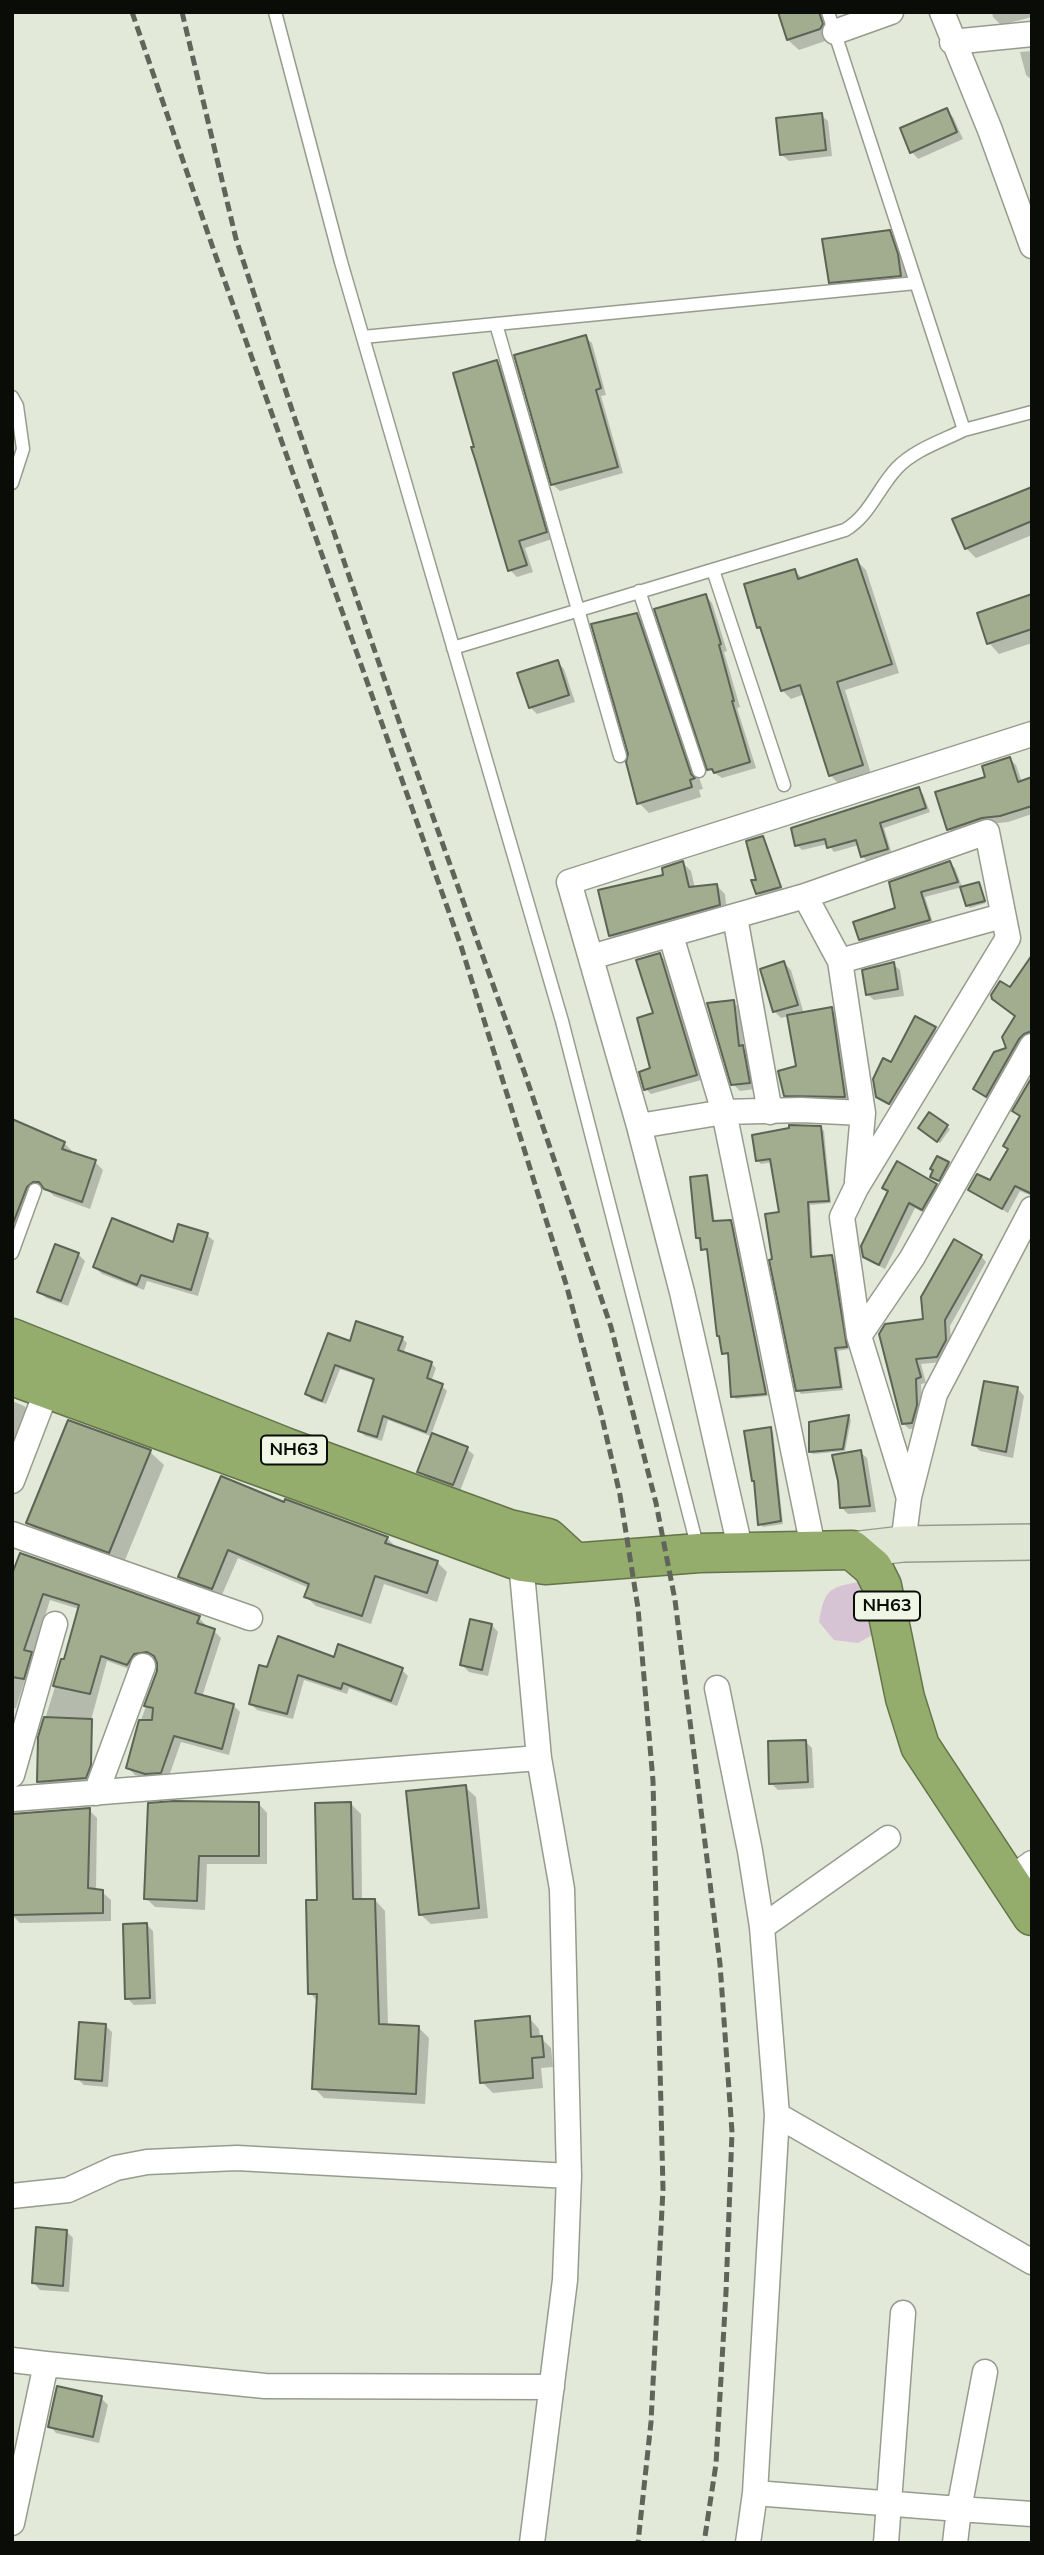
<!DOCTYPE html>
<style>
body{margin:0}
#map{position:relative;width:1044px;height:2555px;overflow:hidden;background:#e2e9d8;font-family:Mulish,sans-serif}
canvas{display:block}
.frame{position:absolute;inset:0;border:14px solid #0a0c07;pointer-events:none}
</style>
<div id="map">
<canvas width="1044" height="2555"></canvas>
<div class="frame"></div>
</div>
<script>
const context = document.querySelector('canvas').getContext('2d');
context.lineJoin = 'round';
function paint(path, color) { context.fillStyle = color; context.fill(path, 'evenodd'); }
function trace(path, color, width, dash) { context.strokeStyle = color; context.lineWidth = width; context.lineCap = dash ? 'butt' : 'round'; context.setLineDash(dash || []); context.stroke(path); }
function write(font, color, halo, rows, align = 'center') {
  context.font = font + ' Mulish,sans-serif'; context.lineWidth = 5; context.setLineDash([]); context.textBaseline = 'middle'; context.strokeStyle = halo; context.fillStyle = color; for (const [text, x, y, turn = 0] of rows) {
    context.save(); context.translate(x, y); context.rotate((+turn || 0) * Math.PI / 180); context.textAlign = isNaN(turn) ? turn : align; if (halo) context.strokeText(text, 0, 0); context.fillText(text, 0, 0); context.restore();
  }
}
paint(new Path2D(`
 M859 1582 874 1594 876 1633 858 1643 834 1640 819 1622C824 1591 828 1587 859 1582Z`), '#d6c3d4');
paint(new Path2D(`
 M779 12H825L831 39 799 50 788 40Z
 M992 12H1032V17L1001 25 993 17Z
 M1032 51V80L1026 75 1020 52Z
 M946 110 953 117 963 139 918 159 912 152Z
 M821 115 828 121 832 156 789 161 782 155Z
 M889 231 899 242 910 286 841 292 830 282Z
 M585 337 592 343 606 395 601 396 623 473 560 491 553 485 516 356Z
 M497 362 503 369 552 539 525 548 533 572 517 577 510 570Z
 M1032 489V535L976 558 966 548Z
 M857 561 866 570 899 673 845 690 871 774 839 784 830 775 805 694 791 699 782 690 763 632 758 627 795 571 803 579Z
 M706 596 712 603 727 651 724 652 740 707 737 708 756 768 722 778 709 769Z
 M1032 596V643L999 654 989 643Z
 M637 615 647 626 703 789 699 790 701 797 649 813 639 803Z
 M557 662 564 669 575 702 537 714 530 707Z
 M1010 759 1016 765 1022 782 1032 779V814L1008 822 989 824 955 836 949 829 987 778Z
 M918 789 923 794 930 812 884 828 892 854 867 861 862 856 859 845 834 852 828 844 802 850 797 845Z
 M762 838 783 890 761 896 758 893V882Z
 M683 863 691 871 695 888 717 886 725 894 727 913 619 944 611 936 665 876Z
 M950 863 955 868 962 887 925 897 934 926 866 945 860 939Z
 M979 884 986 903 970 908 967 905Z
 M660 955 665 960 701 1080 651 1094 646 1089 653 1070Z
 M1032 958V1038L992 1101 975 1089 1008 1050 1017 1017 993 999 1010 989Z
 M784 963 791 970 804 1014 831 1009 838 1016 851 1103 792 1102 785 1095 798 1068 789 1016 781 1018 775 1012 762 970Z
 M893 964 900 970 904 996 874 1000 867 994Z
 M733 1002 740 1008 744 1049 749 1054 755 1089 740 1091 733 1084Z
 M916 1018 935 1029 942 1035 896 1110 877 1096Z
 M1032 1078V1196L1020 1191 1008 1213 970 1189 991 1182 1009 1150 1021 1118 1014 1111Z
 M930 1114 950 1129 940 1143 923 1131Z
 M12 1121 64 1143 72 1151 71 1154 95 1162 103 1170 90 1209 54 1196 47 1189H41L34 1195 12 1256Z
 M821 1128 824 1131 831 1203 810 1205 813 1259 832 1257 835 1260 849 1349 838 1351 843 1390 801 1394 798 1390 774 1260 781 1214 773 1162 761 1164 758 1161Z
 M938 1158 951 1166 942 1182 932 1177Z
 M706 1177 709 1180 715 1223 730 1221 733 1224 768 1396 736 1399 733 1396 730 1356 723 1353 709 1271V1252L703 1249 697 1237Z
 M936 1186 942 1192 928 1215 915 1208 885 1269 871 1262 864 1256 889 1193 884 1188Z
 M207 1235 214 1241 198 1296 147 1281 144 1290 102 1274 95 1267Z
 M78 1254 85 1261 68 1306 46 1298 39 1291Z
 M981 1256 986 1262 950 1326 951 1347 943 1362 921 1364 926 1383 921 1384 922 1411 918 1428 909 1429 903 1423 880 1334 925 1321Z
 M402 1338 407 1343 403 1354 431 1363 436 1368 431 1382 442 1386 447 1391 431 1435 467 1449 474 1455 460 1491 426 1478 420 1471 433 1437 388 1420 382 1441 365 1436 360 1431 375 1381 340 1369 326 1404 311 1399 307 1394 351 1343Z
 M1018 1389 1024 1396 1013 1458 980 1451 974 1445Z
 M12 1401 24 1406 37 1418 12 1479Z
 M849 1417 851 1420 845 1451 813 1454 810 1451Z
 M770 1429 773 1432 783 1524 763 1527 760 1524 756 1482Z
 M150 1452 164 1465 123 1565 41 1536 28 1523Z
 M860 1452 867 1458 876 1512 848 1514 842 1508Z
 M285 1504 387 1538 396 1547 437 1562 447 1572 437 1602 384 1584 371 1624 316 1606 306 1597 309 1588 238 1558 221 1597 190 1586 180 1577Z
 M21 1555 199 1618 206 1625 205 1628 214 1631 221 1638 202 1697 233 1705 240 1712 229 1755 181 1742 168 1779 154 1780 135 1775 128 1768 141 1720 159 1671 157 1658 141 1661 135 1671 107 1661 87 1735 53 1723 46 1716 79 1609 50 1600 16 1708 12 1709V1579Z
 M492 1625 498 1632 488 1676 469 1672 462 1665Z
 M339 1646 402 1670 408 1676 397 1706 349 1688 347 1694 304 1680 293 1719 257 1710 251 1704 268 1669 335 1659Z
 M805 1741 812 1748 814 1788 778 1790 771 1783Z
 M90 1763 100 1773 96 1788 49 1792 39 1781Z
 M465 1787 476 1797 488 1918 431 1924 420 1914Z
 M258 1803 267 1813V1864H207L205 1910 155 1907 146 1898Z
 M351 1804 361 1814 362 1901 375 1900 385 1911 388 2026 418 2027 429 2038 425 2104 324 2098 314 2088 318 2002 310 1993 319 1902Z
 M89 1810 97 1818 96 1891 102 1892 111 1900V1921L20 1923 12 1915V1814Z
 M147 1925 153 1931 156 2004 134 2005 127 1998Z
 M529 2018 539 2029 540 2037 551 2048 553 2067 541 2068 543 2088 493 2093 482 2082Z
 M105 2025 112 2032 108 2087 84 2085 77 2078Z
 M66 2231 73 2238 69 2292 40 2290 34 2283Z
 M101 2398 108 2405 99 2443 56 2433 50 2426Z`), '#0003');
const building = new Path2D(`
 M778 12H819L823 24 820 29 787 40Z
 M947 108 957 132 910 153 900 128Z
 M822 113 826 150 780 155 776 118Z
 M890 230 898 254 901 276 829 283 822 239Z
 M586 335 601 388 596 390 618 467 551 485 514 355Z
 M497 360 547 532 519 541 527 565 508 571 475 459 471 447H474L453 373Z
 M1032 487V521L965 549 952 519Z
 M857 559 892 664 837 682 863 765 829 776 800 685 781 691 760 627 757 628 744 584 795 569 798 579Z
 M706 594 721 644 719 645 734 701H732L750 762 714 773 712 769 707 770 654 609Z
 M1032 594V629L987 644 977 613Z
 M637 613 691 774 695 778 690 780 692 787 637 804 626 762 628 754 591 624Z
 M558 660 569 695 529 708 517 673Z
 M1010 757 1018 782 1032 777V806L1000 816 982 818 947 830 935 792 985 777 982 766Z
 M919 787 926 808 880 823 888 849 861 857 856 840 827 848 825 839 795 846 791 828Z
 M763 836 781 887 756 894 751 880H756L746 841Z
 M683 861 689 887 717 884 720 905 609 936 598 890 663 875 662 868Z
 M950 861 958 882 921 892 930 920 859 940 853 922 895 908 889 882Z
 M979 882 985 901 966 906 960 887Z
 M660 953 697 1075 644 1090 639 1072 650 1068 637 1018 653 1013 636 960Z
 M1032 955V1031L1024 1034 1019 1039 986 1097 973 1089 994 1052 1006 1048 1002 1037 1015 1016 992 999 991 995 1000 981 1010 987Z
 M784 961 798 1005 773 1012 760 969Z
 M894 962 898 989 866 995 862 970Z
 M734 1000 739 1046 743 1045 750 1083 731 1085 707 1003Z
 M832 1007 845 1097 784 1096 778 1071 796 1066 787 1015Z
 M915 1016 936 1027 889 1104 876 1097 873 1079 883 1058 891 1062Z
 M1032 1077V1194L1015 1186 1002 1209 968 1190 977 1174 990 1180 1008 1149 1003 1146 1020 1116 1012 1111Z
 M929 1112 948 1125 937 1142 918 1128Z
 M12 1119 65 1142 62 1149 96 1160 82 1202 44 1189 39 1182H33L27 1187 12 1226Z
 M789 1125 821 1126 829 1201 808 1202 811 1257 832 1255 847 1347 835 1348 841 1387 796 1391 769 1260 772 1259 765 1214 779 1212 770 1159 756 1161 752 1135 789 1128Z
 M937 1156 949 1162 939 1181 930 1177 933 1170 930 1169Z
 M897 1161 937 1184 922 1210 909 1203 879 1265 863 1257 861 1246 888 1191 882 1188Z
 M707 1175 713 1221 731 1220 766 1394 731 1397 728 1353 722 1354 719 1336H717L707 1249 701 1250 700 1238H696L690 1177Z
 M112 1218 173 1242 178 1224 208 1233 191 1290 141 1275 137 1285 93 1267Z
 M954 1239 982 1255 945 1320 946 1340 937 1357 916 1359 921 1377 916 1379 917 1405 912 1423 902 1424 879 1334 885 1324 923 1319 921 1297Z
 M55 1244 79 1253 61 1301 37 1292Z
 M356 1321 403 1337 398 1350 432 1362 427 1378 443 1384 426 1432 383 1416 377 1437 358 1431 374 1379 335 1365 322 1401 305 1394 328 1333 350 1341Z
 M984 1381 1018 1387 1006 1452 972 1445Z
 M849 1415 843 1449 809 1452V1422Z
 M68 1420 151 1450 109 1553 26 1523Z
 M771 1427 781 1521 758 1525 754 1481H752L744 1431Z
 M432 1433 468 1447 453 1485 417 1472Z
 M861 1450 870 1506 840 1508 838 1481 832 1455Z
 M221 1476 284 1502 285 1499 388 1537 385 1543 438 1561 427 1593 375 1576 362 1616 304 1597 309 1584 228 1550 212 1589 178 1577Z
 M20 1553 200 1616 197 1623 215 1629 195 1693 234 1704 222 1749 174 1736 161 1773 145 1774 126 1768 139 1720H152L153 1708 144 1706 157 1671V1663L154 1656 147 1652 134 1654 127 1665 101 1656 90 1694 53 1686 61 1659H64L79 1605 43 1594 24 1650 32 1652 24 1679 12 1677V1574Z
 M470 1619 492 1624 482 1670 460 1665Z
 M278 1636 334 1657 338 1644 403 1668 391 1701 343 1683 341 1689 298 1675 287 1714 249 1704 259 1665 267 1667Z
 M44 1717 92 1719 91 1765 86 1778 37 1782 38 1737Z
 M806 1740 808 1782 769 1784 768 1741Z
 M466 1785 479 1908 419 1915 406 1791Z
 M173 1801 259 1802V1856H199L197 1901 144 1899 148 1803Z
 M351 1802 353 1899H375L379 2024 419 2026 416 2094 312 2089 317 1994H308L306 1900H317L315 1803Z
 M90 1808 88 1888 103 1890V1913L12 1915V1814Z
 M147 1923 150 1998 125 1999 123 1924Z
 M530 2016 531 2037 542 2036 544 2057 532 2058 533 2078 480 2083 475 2021Z
 M79 2022 106 2024 102 2081 75 2079Z
 M36 2227 67 2230 63 2286 32 2283Z
 M57 2386 102 2396 93 2437 48 2427Z`);
paint(building, '#a1ad8e');
trace(building, '#5d6355', 2);
const lane = new Path2D(`
 M275 12 341 262 562 1021 698 1549
 M828 12 964 430 1032 412
 M496 324 620 756
 M363 337 916 283
 M12 397 17 406 23 449 12 483
 M713 570 784 785
 M639 591 699 771
 M453 648 845 530C870 515 878 488 897 468 914 450 942 441 964 430
 M12 1253 35 1190`);
const street = new Path2D(`
 M942 12 990 130 1032 246
 M835 32 891 12
 M952 42 1032 34
 M805 896 840 961
 M735 917 770 1112
 M591 957 805 896 987 832 1008 938 856 1188 842 1217 859 1336 912 1258 1032 1046
 M639 1126 724 1112 671 936
 M857 1181 863 1113 840 961 1002 916
 M859 1336 908 1495
 M12 1481 47 1390
 M12 1534 250 1618
 M903 1544 909 1497 935 1394 1032 1209
 M741 1552 682 1292 639 1126 569 882 1032 734
 M814 1552 724 1112 801 1110 863 1113
 M521 1562 539 1758 562 1889 569 2176 565 2280 532 2543
 M717 1688 750 1851 762 1927 777 2115 755 2493 748 2543
 M12 1775 55 1624
 M96 1793 143 1666
 M12 1799 539 1758
 M1009 1880 1032 1863
 M762 1927 888 1838
 M777 2115 1032 2262
 M12 2196 68 2190 116 2168 147 2162 237 2158 569 2176
 M12 2360 46 2364
 M755 2493 959 2509 985 2372
 M12 2523 46 2364 265 2386 552 2387
 M886 2543 903 2313
 M955 2543 959 2509 1032 2514`);
const secondary = new Path2D(`
 M852 1550 903 1544 1032 1542`);
const highway = new Path2D(`
 M12 1338 285 1447 509 1529 548 1538 573 1561
 M12 1376 521 1562 545 1565 699 1553 852 1550 873 1568 882 1586 905 1698 920 1746 1032 1916`);
trace(lane, '#969c8d', 15);
trace(street, '#969c8d', 27);
trace(secondary, '#969c8d', 38);
trace(highway, '#647449', 41);
trace(lane, '#fff', 12);
trace(street, '#fff', 24);
trace(secondary, '#dfe6d3', 35);
trace(highway, '#94ac6c', 38);
trace(new Path2D(`
 M132 12 214 251 461 946 566 1284 601 1413 620 1495 638 1608 653 1781 663 2189 651 2422 638 2543
 M182 12 236 239 295 419 403 733 526 1077 611 1327 656 1503 675 1600 720 1964 732 2132 726 2292 716 2464 704 2543`), '#60645a', 5, [10, 5]);
for (const [x, y, w] of [
 [294,1450,66],
 [887,1606,66]
]) { const box = new Path2D(); box.roundRect(x - w / 2, y - 14.5, w, 29, 5); context.fillStyle = '#eff6e5'; context.fill(box); trace(box, '#0a0c07', 2); }
write('bold 18px', '#0a0c07', null, [
 ["NH63",294,1450],
 ["NH63",887,1606]
]);
</script>
